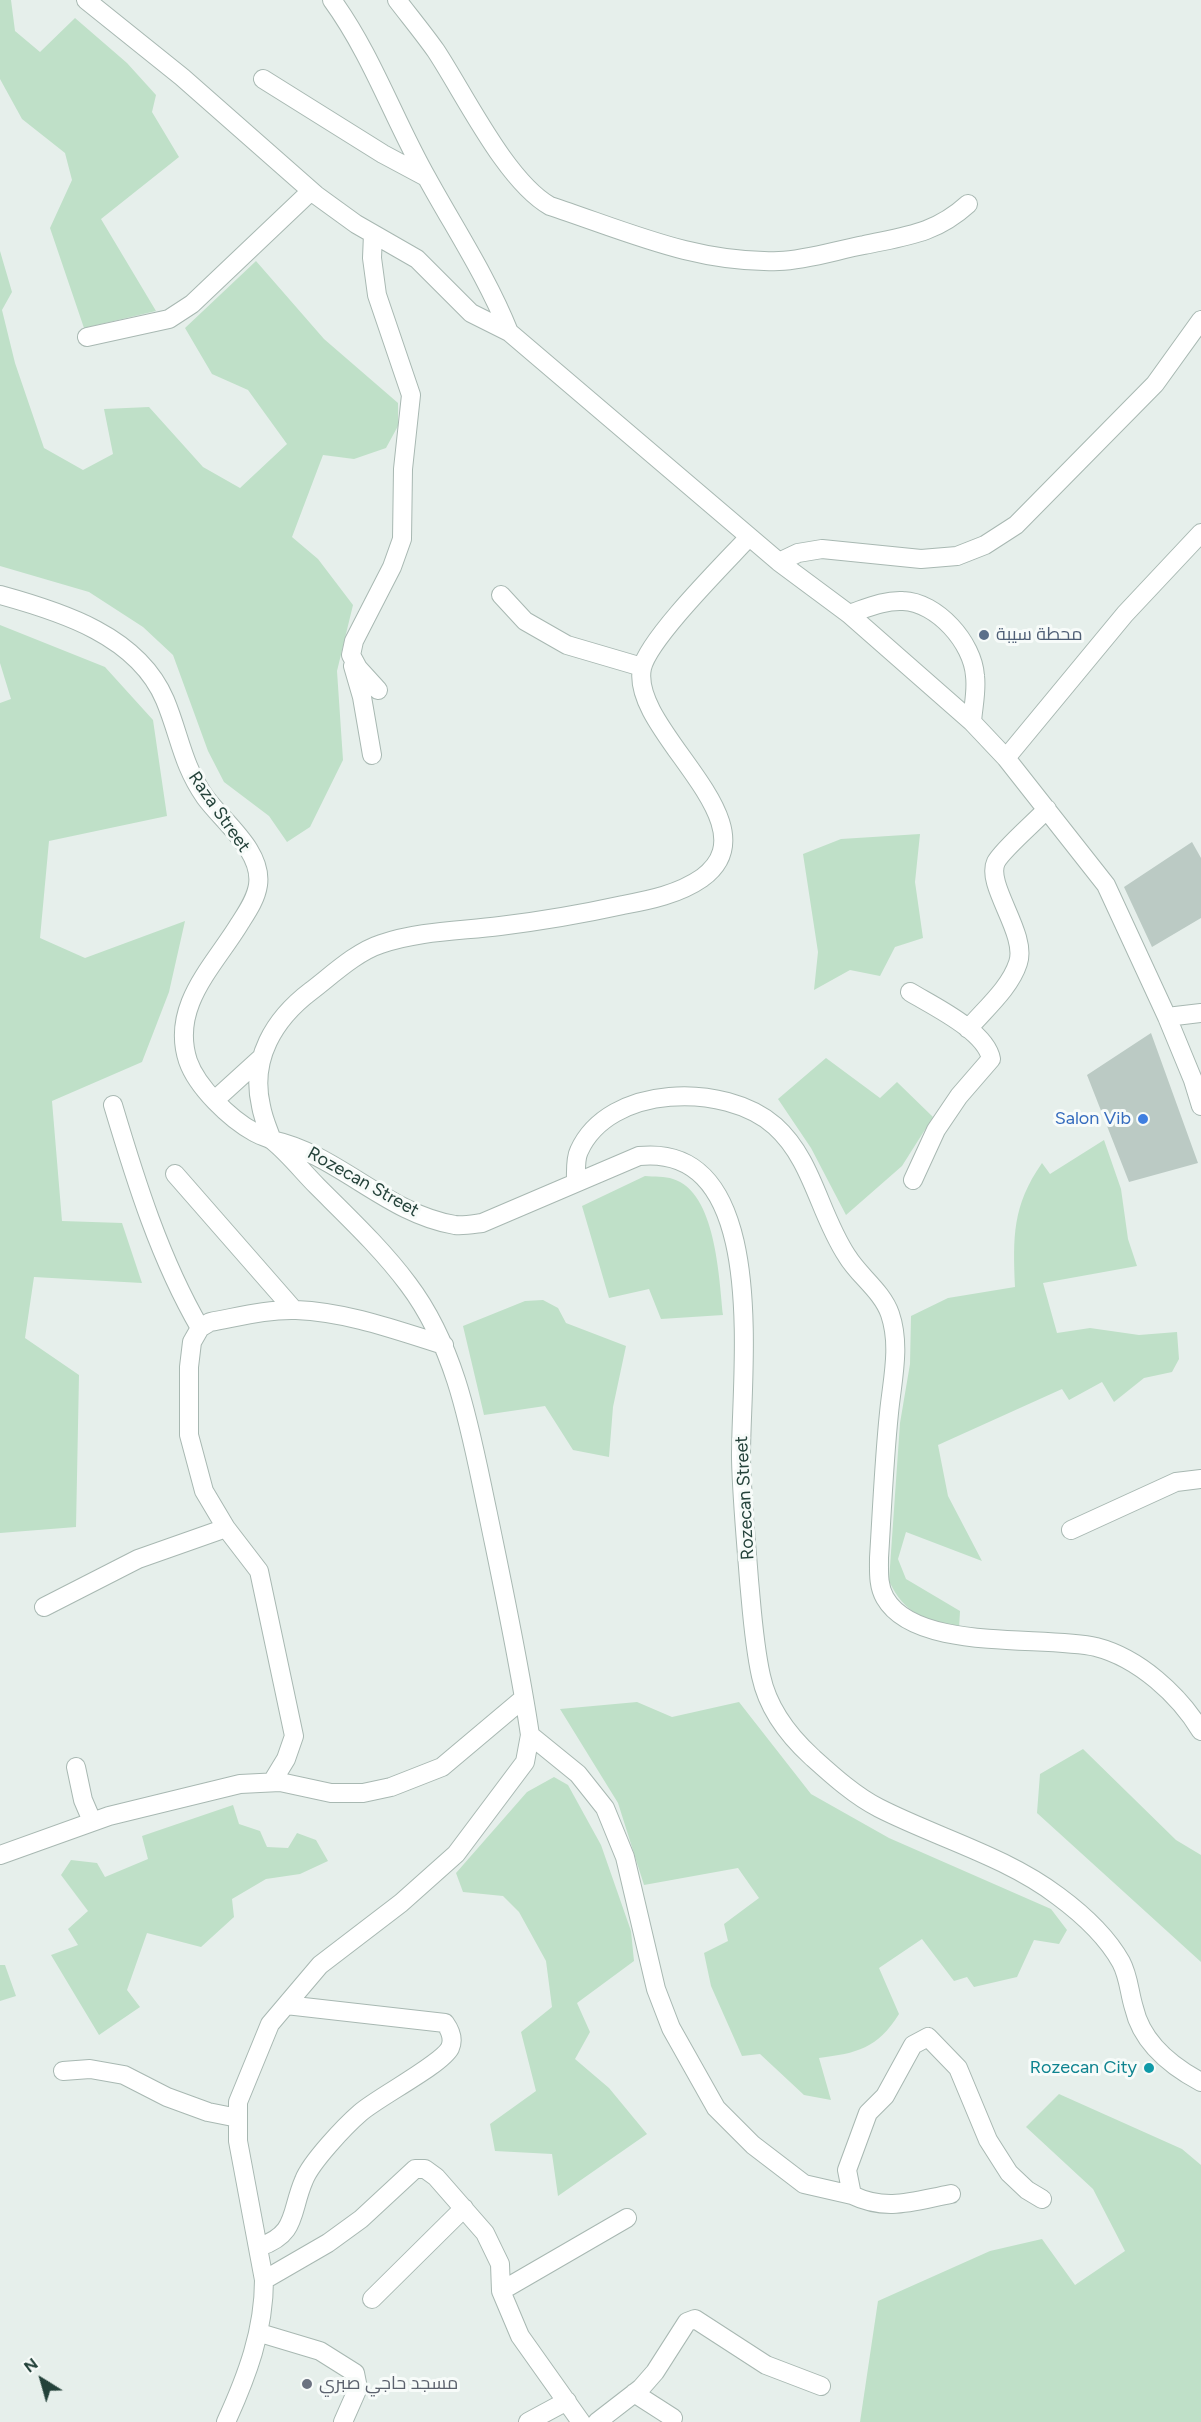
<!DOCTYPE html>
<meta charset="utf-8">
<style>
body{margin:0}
#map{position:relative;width:1201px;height:2422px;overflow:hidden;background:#e6efeb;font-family:Figtree,sans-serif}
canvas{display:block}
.north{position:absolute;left:12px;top:2350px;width:60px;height:60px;-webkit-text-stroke:4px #f7fbf9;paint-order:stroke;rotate:323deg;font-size:16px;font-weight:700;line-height:24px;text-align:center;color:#24423a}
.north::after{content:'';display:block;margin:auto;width:21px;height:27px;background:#24423a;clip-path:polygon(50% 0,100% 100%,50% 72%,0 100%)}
</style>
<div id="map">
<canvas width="1201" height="2422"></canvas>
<div class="north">N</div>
</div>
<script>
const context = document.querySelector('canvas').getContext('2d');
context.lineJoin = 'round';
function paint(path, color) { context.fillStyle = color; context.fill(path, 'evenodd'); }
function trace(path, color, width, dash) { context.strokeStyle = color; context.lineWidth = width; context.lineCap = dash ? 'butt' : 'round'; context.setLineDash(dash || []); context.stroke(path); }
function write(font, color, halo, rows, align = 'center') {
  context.font = font + ' Figtree,Cairo,sans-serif'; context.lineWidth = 6; context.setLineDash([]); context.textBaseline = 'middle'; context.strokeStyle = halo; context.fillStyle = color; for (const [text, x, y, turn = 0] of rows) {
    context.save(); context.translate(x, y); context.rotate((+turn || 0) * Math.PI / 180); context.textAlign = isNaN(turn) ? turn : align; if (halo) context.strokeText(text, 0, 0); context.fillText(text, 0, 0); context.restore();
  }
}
paint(new Path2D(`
 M0 0H11L15 31 40 52 75 18 127 63 156 95 152 112 179 157 101 219 156 311 84 328 50 228 72 180 65 153 22 119 0 79Z
 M0 251 12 292 2 310 15 363 44 448 83 470 113 454 104 409 149 407 203 467 240 488 287 444 248 390 212 374 185 328 256 261 324 339 398 403V426L386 448 354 459 323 455 292 537 318 559 353 605 337 671 343 760 310 827 287 842 269 816 224 782 208 751 173 655 143 627 89 592 0 566Z
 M0 625 105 667 153 720 167 816 49 841 40 938 85 958 185 921 169 992 142 1062 52 1101 62 1221 122 1223 142 1283 34 1277 25 1338 79 1375 76 1527 0 1533V703L11 699 0 663Z
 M920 834 915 882 923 938 895 947 880 976 850 970 814 990 818 952 803 854 841 839Z
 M826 1058 880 1098 897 1082 933 1117 902 1166 846 1215 811 1148 778 1099Z
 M1104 1140 1121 1189 1128 1239 1137 1266 1043 1283 1057 1333 1090 1328 1139 1335 1177 1332 1179 1359 1172 1372 1144 1378 1114 1402 1102 1382 1069 1400 1062 1389 938 1445 948 1496 982 1561 906 1532 898 1559 906 1579 960 1611 959 1629C925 1619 905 1615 889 1581L900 1423 910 1364 911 1316 948 1298 1015 1287C1013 1237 1012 1206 1042 1163L1050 1174Z
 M645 1176C654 1177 665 1176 673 1179 716 1192 719 1278 723 1315L661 1319 649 1289 609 1298 582 1206Z
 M543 1300 558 1308 566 1323 626 1346 613 1407 609 1457 573 1450 545 1406 484 1415 463 1326 525 1301Z
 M637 1702 672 1717 739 1702 811 1794 889 1838 1051 1909 1067 1930 1059 1944 1034 1940 1017 1977 974 1987 967 1977 954 1981 922 1939 879 1968 899 2014C877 2049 857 2053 819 2058L831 2100 804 2095 760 2054 742 2056 711 1986 704 1953 728 1941 724 1924 759 1898 738 1868 644 1885 618 1803 560 1709Z
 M1083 1749 1176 1840 1201 1855V1962L1037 1813 1040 1774Z
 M554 1777 568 1785 601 1845 631 1931 634 1961 577 2003 590 2032 575 2059 609 2088 647 2134 558 2196 552 2154 495 2151 490 2124 536 2091 521 2032 552 2007 546 1961 519 1912 503 1896 463 1892 456 1873 527 1792Z
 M233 1805 239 1824 260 1831 267 1847 288 1848 297 1833 316 1840 328 1861 300 1874 266 1879 232 1899 234 1917 201 1947 147 1933 127 1990 140 2007 99 2035 51 1955 78 1945 68 1929 88 1911 61 1875 71 1860 97 1863 105 1877 148 1859 142 1836Z
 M0 1965H5L16 1996 0 2001Z
 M1059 2094 1182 2149 1201 2165V2422H860L878 2301 990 2251 1042 2239 1075 2285 1125 2251 1093 2189 1026 2127Z`), '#bfe0c8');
paint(new Path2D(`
 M1192 842 1201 858V918L1152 947 1124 887Z
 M1151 1033 1198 1163 1129 1182 1087 1075Z`), '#bbcac4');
const minor = new Path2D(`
 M86 0 182 77 316 195 356 224 417 259 471 313 509 332 779 562 849 614 972 722 1006 758 1106 885 1167 1017 1193 1080 1201 1106
 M332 0C372 55 394 120 427 178 455 229 487 277 509 332
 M397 0C410 17 424 34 436 51 465 95 506 181 550 206 626 231 697 264 779 261 807 260 837 250 864 245 906 236 935 234 968 204
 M263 79 383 154 426 177
 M373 234 372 258 377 295 411 395 403 469 402 539 392 567 354 641 351 655 358 668 378 690
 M87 337 169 319 192 304 311 191
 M779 562 798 553 822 549 921 559 957 556 985 545 1016 525 1155 384 1201 320
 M0 595C62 612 138 636 165 700 180 736 182 764 205 797 223 822 263 851 258 885 256 899 247 912 240 923 214 966 170 1006 188 1061 197 1087 230 1119 254 1132 260 1136 268 1137 273 1141 289 1154 303 1172 317 1186 348 1217 382 1249 408 1284 458 1350 471 1435 488 1514 503 1587 519 1661 530 1735L525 1762 456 1854 401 1903 320 1965 270 2024 238 2102V2141L264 2280C264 2331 247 2376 226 2422
 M501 595 525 621 567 645 642 667
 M849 614C867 608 884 600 903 601 937 602 973 643 975 676 977 691 973 707 972 722
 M353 666 362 697 372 755
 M1006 758 1125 614 1201 533
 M910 992C933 1006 986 1031 991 1059L959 1096 936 1130 913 1180
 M1167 1017 1201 1013
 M968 1029C985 1009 1010 988 1018 963 1028 934 985 885 996 862 1002 850 1036 821 1047 809
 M216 1099 260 1059
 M113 1105C136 1182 160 1259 200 1328
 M272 1140C338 1154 387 1214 455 1225 463 1226 474 1224 482 1223L639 1156C773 1142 740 1377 741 1459 742 1500 746 1540 749 1580 752 1612 754 1645 761 1676 768 1709 788 1735 812 1757 832 1775 855 1796 879 1808 938 1838 1005 1856 1058 1896 1081 1913 1107 1937 1121 1962 1129 1977 1129 1992 1134 2008 1142 2043 1171 2066 1201 2082
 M272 1140C268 1129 263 1118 261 1106 250 1059 274 1019 311 991 332 975 356 952 381 944 419 931 460 931 500 926 541 921 582 914 623 905 650 900 679 894 702 878 777 823 629 731 642 668 649 638 726 562 749 537
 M175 1174 294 1310
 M576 1182C576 1173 575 1159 579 1151 609 1084 725 1082 775 1126 813 1160 819 1214 847 1256 859 1276 882 1291 890 1314 901 1346 892 1381 889 1413 884 1461 882 1510 879 1558 879 1572 878 1586 885 1598 916 1652 1042 1635 1096 1647 1139 1658 1179 1695 1201 1731
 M1071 1530 1176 1482 1201 1479
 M44 1607 138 1559 226 1528
 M530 1735 578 1774 605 1808 625 1857 656 1989 671 2028 716 2108 753 2145 804 2184 852 2195 847 2170 868 2113 885 2096 913 2045 928 2037 958 2068 988 2140 1009 2173 1027 2190 1042 2199
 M76 1767 83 1800 92 1821
 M272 1782 286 1759 294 1736 259 1571 226 1528 204 1491 189 1435V1367L192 1342 200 1328 210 1322C238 1317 268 1309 296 1310 347 1312 396 1330 444 1345
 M0 1855 109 1816 240 1784 280 1782 331 1793H363L391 1787 442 1767 524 1698
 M63 2071 90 2069 124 2075 167 2097 208 2112 238 2118
 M852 2195C887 2212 914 2201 951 2194
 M259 2247C298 2234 290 2212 304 2180 311 2162 345 2126 360 2113 378 2097 441 2065 450 2048 454 2039 450 2030 445 2023L286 2005
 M264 2280 328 2243 361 2219 415 2169H425L436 2177 485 2233 500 2264 501 2291 520 2336 581 2422
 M501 2291 627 2218
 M372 2299 464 2208
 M260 2333 320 2351 355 2373 358 2388 343 2422
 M634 2393 673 2418
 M528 2422 567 2401
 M597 2422 641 2388 655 2372 687 2322 695 2319 766 2365 821 2386`);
trace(minor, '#a8b8b2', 20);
trace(minor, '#fff', 18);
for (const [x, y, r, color] of [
 [984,635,6,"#5c6f8a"],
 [1143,1119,6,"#3f7fe0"],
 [1149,2068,6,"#0f9aa8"],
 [307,2384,6,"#6b7280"]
]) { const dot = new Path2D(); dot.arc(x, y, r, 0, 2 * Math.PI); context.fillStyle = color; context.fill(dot); trace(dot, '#f7fbf9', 2); }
write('18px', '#4e5e75', '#f7fbf9', [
 ["محطة سيبة",996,635]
], 'left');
write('18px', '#24423a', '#f7fbf9', [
 ["Raza Street",219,812,55],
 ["Rozecan Street",363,1182,29],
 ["Rozecan Street",745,1498,-93]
]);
write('18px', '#366cbe', '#f7fbf9', [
 ["Salon Vib",1131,1119]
], 'right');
write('18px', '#0d838f', '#f7fbf9', [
 ["Rozecan City",1137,2068]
], 'right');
write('18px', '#5b616d', '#f7fbf9', [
 ["مسجد حاجي صبري",319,2384]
], 'left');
</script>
